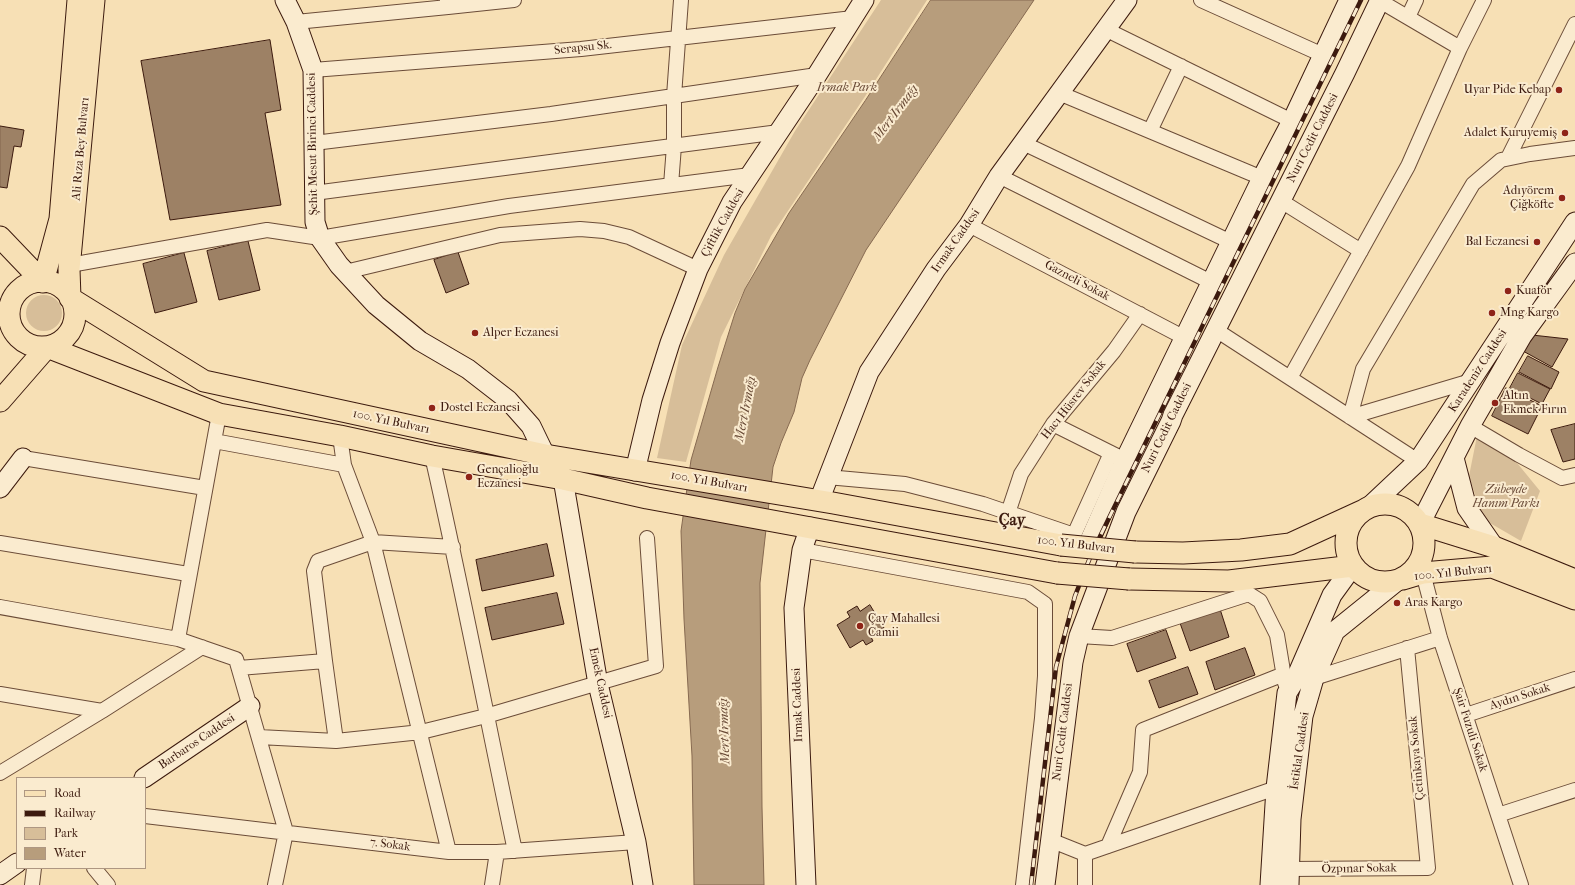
<!DOCTYPE html>
<meta charset="utf-8">
<style>
body{margin:0}
#map{position:relative;width:1575px;height:885px;overflow:hidden;background:#f7e0b5;font-family:"IM FELL French Canon",serif}
canvas{display:block}
.legend{position:absolute;left:16px;top:777px;width:130px;height:92px;box-sizing:border-box;background:#faebcf;border:1px solid #ae9782;margin:0;padding:5px 7px;list-style:none;font-size:12px;color:#3c1a0e}
.legend li{display:flex;align-items:center;gap:8px;height:20px}
.legend b{width:20px;border:1px solid #ae9782}
</style>
<div id="map">
<canvas width="1575" height="885"></canvas>
<ul class="legend">
<li><b style="height:5px;background:#f7e0b5"></b>Road</li>
<li><b style="height:5px;background:#3c1a0e"></b>Railway</li>
<li><b style="height:11px;background:#d7be99"></b>Park</li>
<li><b style="height:11px;background:#b79d7c"></b>Water</li>
</ul>
</div>
<script>
const context = document.querySelector('canvas').getContext('2d');
context.lineJoin = 'round';
function paint(path, color) { context.fillStyle = color; context.fill(path, 'evenodd'); }
function trace(path, color, width, dash) { context.strokeStyle = color; context.lineWidth = width; context.lineCap = dash ? 'butt' : 'round'; context.setLineDash(dash || []); context.stroke(path); }
function write(font, color, halo, rows, align = 'center') {
  context.font = font + ' "IM FELL French Canon",serif'; context.lineWidth = 4; context.setLineDash([]); context.textBaseline = 'middle'; context.strokeStyle = halo; context.fillStyle = color; for (const [text, x, y, turn = 0] of rows) {
    context.save(); context.translate(x, y); context.rotate((+turn || 0) * Math.PI / 180); context.textAlign = isNaN(turn) ? turn : align; if (halo) context.strokeText(text, 0, 0); context.fillText(text, 0, 0); context.restore();
  }
}
paint(new Path2D(`
 M881 0H927L864 98 771 236 721 337 686 462 657 458 682 345 724 255 795 131Z
 M26 313a18 18 0 1 1 36 0a18 18 0 1 1-36 0Z
 M1477 436 1513 458 1540 491 1521 541 1483 519 1469 476Z`), '#d7be99');
const water = new Path2D(`
 M931 0H1034L866 250 810 360 802 378 794 412 781 443 773 467 760 583 762 807 764 885H694L692 756 684 619 681 531 691 460 718 367 735 313 745 289 789 213 865 101Z`);
paint(water, '#b79d7c');
trace(water, '#866950', 1);
const building = new Path2D(`
 M270 40 281 110 265 113 281 205 170 220 141 61Z
 M0 126 24 130 21 147 14 146 7 188 0 187Z
 M248 241 260 290 219 300 207 251Z
 M458 252 469 284 446 293 434 260Z
 M184 253 197 302 155 313 143 264Z
 M1532 335 1568 339 1552 367 1523 351Z
 M1528 356 1559 372 1551 389 1519 372Z
 M1518 373 1550 389 1542 404 1510 388Z
 M1506 388 1542 406 1528 434 1492 416Z
 M1575 424V459L1563 462 1551 430Z
 M547 544 554 576 482 591 476 560Z
 M557 593 564 624 492 640 485 608Z
 M870 605 884 628 870 635 873 641 866 645 863 640 850 648 837 625 850 617 847 612 857 606 860 611Z
 M1220 609 1229 637 1190 651 1180 623Z
 M1166 630 1176 658 1137 672 1127 644Z
 M1245 648 1255 675 1215 690 1206 662Z
 M1188 667 1198 694 1159 708 1149 681Z`);
paint(building, '#9d8165');
trace(building, '#3c1a0e', 1);
const street = new Path2D(`
 M1201 0 1323 55
 M1380 1 1460 48
 M448 7 514 0
 M1408 17 1416 0
 M296 22 448 7 447 0
 M1105 29 1292 121
 M313 70 581 49 853 18
 M1059 93 1262 178
 M1150 131 1181 66
 M314 143 551 114 817 75
 M1023 143 1231 242
 M1508 158 1575 24
 M999 176 1211 282
 M671 185 674 146V96L681 0
 M314 193 779 132
 M1281 201 1361 251
 M969 225 1185 338
 M70 265 267 230 320 238 509 206 750 175
 M345 272 500 235 580 229 604 231 629 237 698 269
 M1216 330 1418 461
 M1290 378 1408 166 1460 48 1484 0
 M1350 417 1363 369 1473 184 1501 160 1530 154 1575 148
 M1350 417 1471 381
 M1053 424 1119 457
 M1470 426 1519 455 1562 478 1575 475
 M340 436 344 465 373 542 449 852
 M214 441 344 465
 M432 456C462 587 487 719 515 851
 M23 458 205 488
 M827 477 905 484 983 504 1074 535 1111 453
 M1008 513 1021 474 1053 424 1114 351 1140 314
 M0 543 188 574
 M802 550 1028 592 1045 604V676L1042 718 1023 885
 M1423 573 1440 638 1521 885
 M1241 589 1260 601 1277 635 1285 683
 M0 607 178 639 236 659 286 832 275 885
 M1079 636 1112 638 1249 594
 M178 639 219 414
 M325 661 336 741
 M239 668 325 661 314 571 318 561 373 542 453 547
 M1314 678 1440 638
 M0 694 102 711
 M1466 715 1575 679
 M259 737 336 741 421 732 486 716 656 666 647 538
 M0 773 102 711 202 647
 M1498 815 1575 790
 M145 816 449 852H497L636 842
 M1050 840 1085 854 1276 788
 M1108 846 1140 772 1143 730 1284 674
 M1085 854V885
 M94 868 108 885
 M1289 869 1428 868 1407 648
 M32 885 34 868
 M492 885 497 852`);
const secondary = new Path2D(`
 M285 0 296 22 313 70 315 222 320 238 339 265 376 305 420 341 468 369 508 400 531 426 545 455
 M1454 458 1467 508 1494 547
 M635 471 652 400 670 343 698 269 732 202 817 75 864 0
 M563 479 598 684 636 842 643 885
 M0 488 23 458
 M819 501 869 372 936 269 969 225 999 176 1127 0
 M1368 508 1418 461 1575 222
 M1420 524 1470 426 1522 336 1575 263
 M1090 540 1125 460 1262 178 1292 121 1349 0
 M144 778 250 706
 M0 875 17 863
 M806 885 794 608 802 550 810 527
 M1045 885 1073 662 1079 636 1126 512 1171 421 1173 415 1345 73 1380 0
 M1270 885 1276 788 1287 693 1295 680 1332 595 1353 566
 M1289 885 1291 819 1303 716 1314 678 1335 631 1397 581`);
const primary = new Path2D(`
 M94 0 69 269 70 298 204 381 545 455 833 503 1061 545
 M0 237 43 282
 M9 314a33 33 0 1 1 66 0a33 33 0 1 1-66 0Z
 M43 282 60 219 78 0
 M0 401 47 347 219 414 340 436 432 456 563 479 647 498 1057 573
 M1346 543a39 39 0 1 1 78 0a39 39 0 1 1-78 0Z
 M1420 524 1494 547 1575 580
 M1135 552 1183 553 1241 550 1290 544 1362 511
 M1129 579 1229 581 1353 566
 M1403 579 1423 573 1492 567 1575 599`);
trace(street, '#6b4c38', 16);
trace(secondary, '#3c1a0e', 21);
trace(primary, '#3c1a0e', 23);
trace(street, '#faebcf', 14);
trace(secondary, '#faebcf', 19);
trace(primary, '#f7e0b5', 21);
const rail = new Path2D(`
 M1031 885 1056 667 1075 596 1091 555 1361 0`);
trace(rail, '#3c1a0e', 4.5);
trace(rail, '#faebcf', 3, [9]);
const primaryBridge = new Path2D(`
 M1061 545 1135 552
 M1057 573 1129 579`);
trace(primaryBridge, '#3c1a0e', 23, []);
trace(primaryBridge, '#f7e0b5', 21);
for (const [x, y, r, color] of [
 [1559,90,4,"#8f2418"],
 [1565,133,4,"#8f2418"],
 [1562,198,4,"#8f2418"],
 [1537,242,4,"#8f2418"],
 [1508,291,4,"#8f2418"],
 [1492,313,4,"#8f2418"],
 [475,333,4,"#8f2418"],
 [1495,403,4,"#8f2418"],
 [432,408,4,"#8f2418"],
 [469,477,4,"#8f2418"],
 [1397,603,4,"#8f2418"],
 [860,626,4,"#8f2418"]
]) { const dot = new Path2D(); dot.arc(x, y, r, 0, 2 * Math.PI); context.fillStyle = color; context.fill(dot); trace(dot, '#faebcf', 1.5); }
write('12px', '#3c1a0e', '#faebcf', [
 ["Serapsu Sk.",583,48,-6],
 ["Nuri Cedit Caddesi",1313,138,-63],
 ["Şehit Mesut Birinci Caddesi",313,144,-91],
 ["Ali Rıza Bey Bulvarı",81,149,-85],
 ["Çiftlik Caddesi",723,223,-61],
 ["Irmak Caddesi",956,241,-55],
 ["Gazneli Sokak",1077,281,28],
 ["Karadeniz Caddesi",1478,371,-57],
 ["Hacı Hüsrev Sokak",1074,400,-52],
 ["100. Yıl Bulvarı",391,422,12],
 ["Nuri Cedit Caddesi",1167,428,-64],
 ["100. Yıl Bulvarı",709,482,10],
 ["100. Yıl Bulvarı",1076,545,7],
 ["100. Yıl Bulvarı",1453,573,-6],
 ["Emek Caddesi",600,683,78],
 ["Aydın Sokak",1520,697,-18],
 ["Irmak Caddesi",798,705,-92],
 ["Şair Fuzuli Sokak",1470,730,72],
 ["Nuri Cedit Caddesi",1063,732,-83],
 ["Barbaros Caddesi",197,742,-34],
 ["İstiklal Caddesi",1300,751,-82],
 ["Çetinkaya Sokak",1417,758,-95],
 ["7. Sokak",390,845,7],
 ["Özpınar Sokak",1359,869,-1]
]);
write('italic 12px', '#6a4b38', '#faebcf', [
 ["Irmak Park",847,88],
 ["Zübeyde",1506,490],
 ["Hanım Parkı",1506,504]
]);
write('12px', '#3c1a0e', '#faebcf', [
 ["Uyar Pide Kebap",1551,90,"right"],
 ["Adalet Kuruyemiş",1557,133,"right"],
 ["Adıyörem",1554,191,"right"],
 ["Çiğköfte",1554,205,"right"],
 ["Bal Eczanesi",1529,242,"right"],
 ["Kuaför",1516,291],
 ["Mng Kargo",1500,313],
 ["Alper Eczanesi",483,333],
 ["Altın",1503,396],
 ["Ekmek Fırın",1503,410],
 ["Dostel Eczanesi",440,408],
 ["Gençalioğlu",477,470],
 ["Eczanesi",477,484],
 ["Aras Kargo",1405,603],
 ["Çay Mahallesi",868,619],
 ["Camii",868,633]
], 'left');
write('italic 13px', '#674834', '#faebcf', [
 ["Mert Irmağı",896,113,-53],
 ["Mert Irmağı",746,409,-79],
 ["Mert Irmağı",725,731,-92]
]);
write('bold 16px', '#3c1a0e', '#faebcf', [
 ["Çay",1012,521]
]);
</script>
